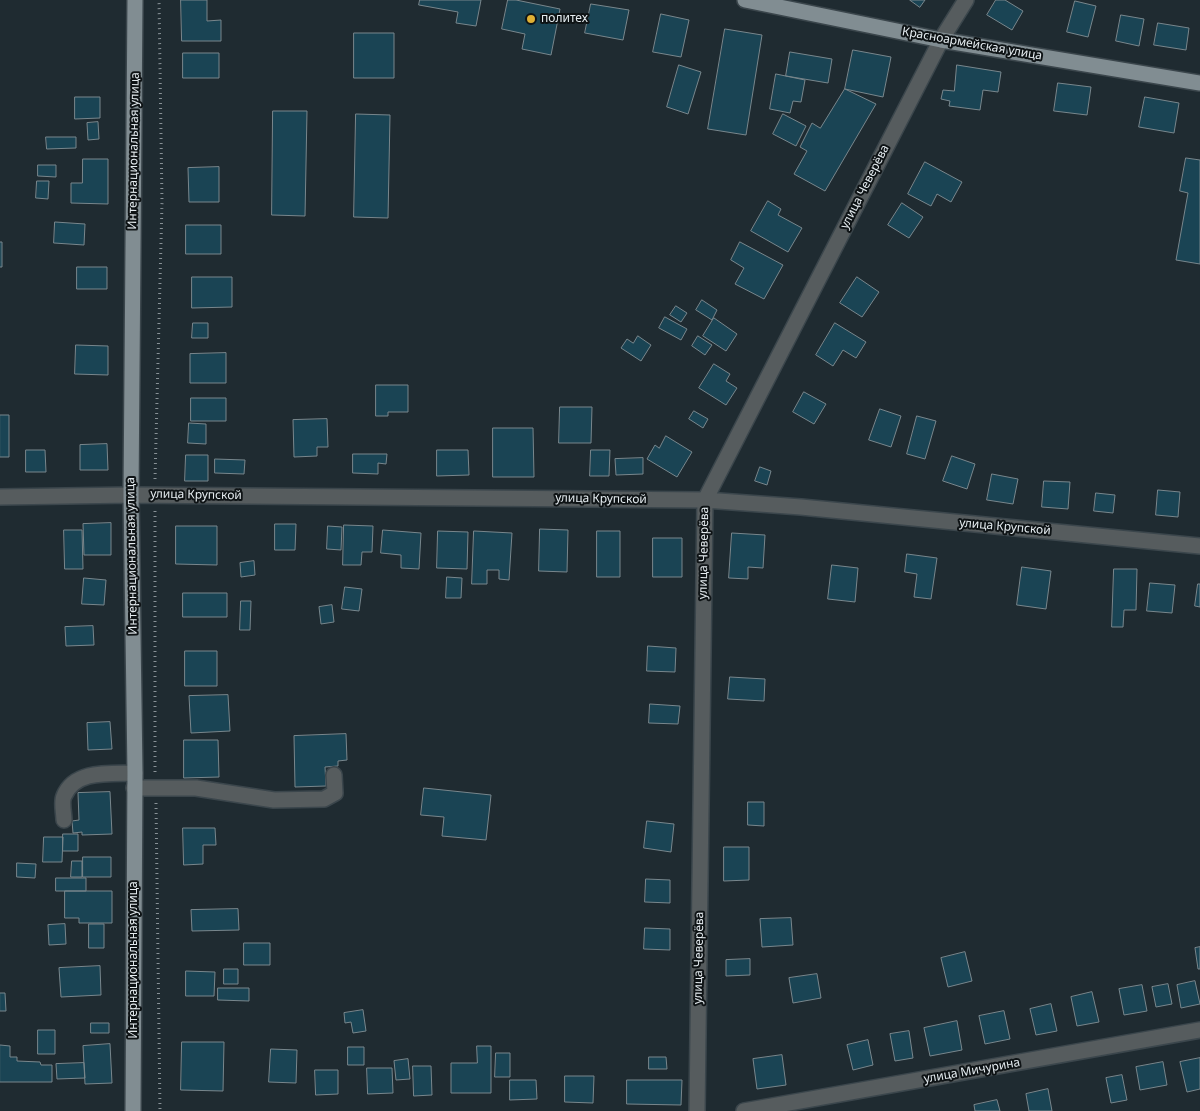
<!DOCTYPE html>
<meta charset="utf-8">
<style>
body{margin:0}
canvas{display:block;background:#1f2b31}
</style>
<canvas width="1200" height="1111"></canvas>
<script>
const context = document.querySelector('canvas').getContext('2d');
context.lineJoin = 'round';
function paint(path, color) { context.fillStyle = color; context.fill(path, 'evenodd'); }
function trace(path, color, width, dash) { context.strokeStyle = color; context.lineWidth = width; context.lineCap = dash ? 'butt' : 'round'; context.setLineDash(dash || []); context.stroke(path); }
function write(font, color, halo, rows, align = 'center') {
  context.font = font + ' "Noto Sans",sans-serif'; context.lineWidth = 4; context.setLineDash([]); context.textBaseline = 'middle'; context.strokeStyle = halo; context.fillStyle = color; for (const [text, x, y, turn = 0] of rows) {
    context.save(); context.translate(x, y); context.rotate((+turn || 0) * Math.PI / 180); context.textAlign = isNaN(turn) ? turn : align; if (halo) context.strokeText(text, 0, 0); context.fillText(text, 0, 0); context.restore();
  }
}
const building = new Path2D(`
 M181 0H207V21L221 20V41H182Z
 M420 0H481L476 26 456 23 458 12 419 5Z
 M508 0H516L560 9 551 55 522 49 525 34 502 29Z
 M910 0H925L920 7Z
 M996 0H1005L1023 11 1012 30 987 15Z
 M1075 1 1096 6 1088 37 1067 32Z
 M591 4 629 10 623 40 585 33Z
 M661 14 689 20 681 57 653 52Z
 M1121 15 1144 19 1139 46 1116 41Z
 M1158 23 1189 28 1186 50 1154 45Z
 M725 29 762 35 746 135 708 129Z
 M354 33H394V78H354Z
 M853 50 891 57 883 97 845 89Z
 M790 52 832 59 828 83 786 76Z
 M183 53H219V78H183Z
 M679 65 701 72 688 114 667 107Z
 M957 65 1001 72 998 92 983 90 980 110 949 106 950 101 941 99 943 90 954 91Z
 M776 74 805 80 801 102 793 101 790 113 770 109Z
 M1058 83 1091 87 1087 115 1054 111Z
 M845 89 876 104 825 191 794 174 807 151 800 147 812 123 820 128Z
 M75 97H100V118L75 119Z
 M1145 97 1179 103 1174 133 1139 127Z
 M273 111H307L305 216 272 215Z
 M356 114 390 115 388 218 354 217Z
 M783 114 806 126 796 146 773 134Z
 M98 122 99 139 88 140 87 123Z
 M46 137H76V148L47 149Z
 M1186 158 1200 160V264L1176 260 1188 193 1180 191Z
 M83 159H108V204L71 203V183H82Z
 M925 162 962 182 951 202 937 194 931 206 908 194Z
 M38 165H56V177L38 176Z
 M219 167V202H189L188 168Z
 M37 181H49L48 199 36 198Z
 M768 201 781 209 778 215 802 228 788 252 751 231Z
 M902 203 923 217 909 238 888 225Z
 M55 222 85 224 84 245 54 243Z
 M186 225H221V254H186Z
 M0 242H2V267H0Z
 M740 242 783 265 764 299 735 284 744 268 731 260Z
 M77 267H107V289H77Z
 M192 277H232V307L192 308Z
 M857 277 879 292 862 317 840 303Z
 M702 300 717 310 712 320 696 310Z
 M676 306 687 313 681 322 670 315Z
 M665 317 687 329 681 340 659 328Z
 M714 318 737 334 726 351 703 336Z
 M193 323H208V338H192Z
 M835 323 866 342 856 358 843 350 833 366 816 355Z
 M638 336 651 345 641 361 621 348 627 339 633 343Z
 M698 336 712 345 705 355 692 346Z
 M76 345 108 346V375L75 374Z
 M226 353V383H190V354Z
 M714 364 730 374 726 381 737 388 726 405 699 388Z
 M376 385H408V412H388V416H376Z
 M804 392 826 404 814 424 793 412Z
 M191 398H226V421H191Z
 M560 407H592L591 443H559Z
 M880 409 901 416 891 447 869 440Z
 M694 411 708 419 703 428 689 419Z
 M0 415H9V457H0Z
 M917 416 936 421 925 459 907 454Z
 M327 419 328 447H317V456L294 457 293 420Z
 M189 423 206 424V444L188 443Z
 M493 428H533L534 477H493Z
 M666 436 692 452 677 477 647 459 655 445 659 448Z
 M107 444 108 470H80V445Z
 M26 450H45L46 472H26Z
 M437 450H468L469 475 437 476Z
 M591 450H610L609 476H590Z
 M353 454H387L386 464 378 463V474L353 473Z
 M186 455H208V481H185Z
 M952 456 975 464 967 489 943 481Z
 M643 458V474L616 475 615 459Z
 M215 459 245 460 244 474 215 473Z
 M760 467 771 471 767 485 755 481Z
 M992 474 1018 479 1013 504 987 500Z
 M1044 481 1070 482 1068 509 1042 507Z
 M1158 490 1180 492 1178 517 1156 515Z
 M1096 493 1115 495 1113 513 1094 511Z
 M111 523V555H84L83 524Z
 M275 524H296L295 550H275Z
 M344 525 373 526 372 552H362L361 565H343Z
 M176 526H217V565L176 564Z
 M328 526 342 527 341 550 327 549Z
 M540 529 568 530 567 572 539 571Z
 M64 530H82L83 569H65Z
 M383 530 421 533 419 569 401 568V555L381 553Z
 M438 531 468 532 467 569 437 568Z
 M474 531 512 533 509 580 499 579V570H487V584H472Z
 M597 531H620V577H597Z
 M732 533 765 535 763 568 748 567V579L729 578Z
 M653 538H682V577H653Z
 M907 554 937 558 931 599 914 597 917 574 905 572Z
 M254 561 255 575 241 577 240 563Z
 M832 565 858 568 855 602 828 599Z
 M1022 567 1051 571 1046 609 1017 605Z
 M1114 569H1137L1136 610H1124L1123 627H1112Z
 M447 577 462 578 461 598H446Z
 M84 578 106 580 104 605 82 604Z
 M1150 583 1175 585 1172 613 1147 611Z
 M1198 584H1200V607L1195 606Z
 M345 587 362 589 359 611 342 609Z
 M183 593H227V617H183Z
 M241 601H251L250 630H240Z
 M332 605 334 622 321 624 319 607Z
 M93 626 94 645 66 646 65 627Z
 M648 646 676 648 675 672 647 671Z
 M185 651H217V686H185Z
 M730 677 765 679 764 701 728 699Z
 M228 695 230 731 191 733 189 696Z
 M650 704 680 706 678 724 649 723Z
 M110 722 112 749 88 750 87 723Z
 M346 734 347 760 338 761V766L325 767 326 786 295 787 294 736Z
 M184 740H218L219 777 184 778Z
 M424 788 491 795 486 840 442 836 444 817 421 815Z
 M110 792 112 834 82 835V832L73 833 72 821 79 820 78 793Z
 M748 802H764V826L748 825Z
 M647 821 674 824 671 852 644 848Z
 M183 828H215L216 845H203V864L184 865Z
 M63 834H78V851H63Z
 M44 837H63L62 862H43Z
 M724 847H749V880L724 881Z
 M83 857H111V877H83Z
 M72 861H82V877H71Z
 M17 863 36 864 35 878 17 877Z
 M56 878H86V891H56Z
 M646 879 670 880V903L645 902Z
 M65 891H112V923H79V918H65Z
 M238 909 239 930 192 931 191 910Z
 M791 918 793 945 762 947 760 919Z
 M65 924 66 944 49 945 48 925Z
 M89 924H104V948H89Z
 M645 928 670 929V950L644 949Z
 M244 943H270V965H244Z
 M1200 947V969H1198L1195 948Z
 M965 952 972 981 948 987 941 958Z
 M750 959V975L726 976V960Z
 M100 966 101 995 61 997 59 968Z
 M224 969H238V984H224Z
 M186 971 215 972 214 996H186Z
 M817 974 821 998 793 1003 789 978Z
 M1195 981 1200 1004 1181 1008 1177 985Z
 M1168 984 1172 1004 1156 1007 1152 987Z
 M1142 985 1147 1011 1124 1015 1119 989Z
 M218 988H249V1001L218 1000Z
 M1092 992 1099 1022 1077 1026 1071 997Z
 M0 993H5L6 1011H0Z
 M1051 1004 1057 1031 1036 1035 1030 1009Z
 M363 1010 366 1031 353 1033 351 1022 345 1023 344 1013Z
 M1004 1011 1010 1039 985 1044 979 1016Z
 M957 1021 962 1050 930 1056 924 1028Z
 M91 1023H109V1033H91Z
 M38 1030H55V1054H38Z
 M909 1031 913 1058 895 1061 890 1034Z
 M868 1040 873 1065 853 1070 847 1045Z
 M182 1042H224L223 1091 181 1090Z
 M110 1044 112 1083 85 1084 83 1046Z
 M0 1045 10 1046V1057H17V1061L40 1062 41 1065H52V1082H0Z
 M477 1046H491V1093H451V1063H477Z
 M348 1047H364V1065H348Z
 M271 1049 297 1050 296 1083 269 1082Z
 M496 1053H510V1077H495Z
 M782 1055 786 1085 757 1089 753 1059Z
 M649 1057H666L667 1069H649Z
 M1200 1058V1089L1187 1092 1180 1062Z
 M408 1059 410 1079 396 1080 394 1061Z
 M1163 1062 1167 1085 1140 1090 1136 1067Z
 M84 1063 85 1078 57 1079 56 1064Z
 M413 1066H431L432 1095 414 1096Z
 M367 1068H392L393 1093 368 1094Z
 M315 1070H338V1094L316 1095Z
 M1122 1075 1127 1100 1111 1103 1106 1078Z
 M565 1076H594L593 1103 565 1102Z
 M510 1080H536L537 1099 510 1100Z
 M627 1080H682L681 1105 627 1104Z
 M1048 1089 1052 1111H1029L1026 1094Z
 M997 1100 1000 1111H975L974 1105Z`);
paint(building, '#1a4454');
trace(building, '#78868c', 1);
const minor = new Path2D(`
 M0 497 131 495 705 500 801 507 1200 546
 M134 788H196L274 800 324 799 335 793 334 775
 M64 820C64 813 61 802 64 796 75 769 111 774 135 773
 M697 1111 705 500 941 40 966 0
 M744 1111 1200 1030`);
const major = new Path2D(`
 M745 0 941 40 1200 83
 M133 1111 135 773 131 495 135 0`);
trace(minor, '#3b464c', 18);
trace(major, '#3b464c', 18);
trace(new Path2D(`
 M155 479 162 203 159 0
 M155 511V772
 M156 803 160 1111`), '#899297', 3, [1, 4]);
trace(minor, '#565c5e', 15);
trace(major, '#818d92', 15);
for (const [x, y, r, color] of [
 [531,19,5,"#dfb034"]
]) { const dot = new Path2D(); dot.arc(x, y, r, 0, 2 * Math.PI); context.fillStyle = color; context.fill(dot); trace(dot, '#0e1315', 2); }
write('12px', '#e5ecf0', '#0e1315', [
 ["политех",541,19]
], 'left');
write('12px', '#e5ecf0', '#0e1315', [
 ["Красноармейская улица",972,44,10],
 ["Интернациональная улица",134,151,-89],
 ["улица Чеверёва",865,187,-63],
 ["улица Крупской",196,495,1],
 ["улица Крупской",601,499,1],
 ["улица Крупской",1005,527,5],
 ["улица Чеверёва",704,553,-89],
 ["Интернациональная улица",132,556,-91],
 ["улица Чеверёва",699,958,-89],
 ["Интернациональная улица",134,960,-90],
 ["улица Мичурина",972,1071,-10]
]);
</script>
